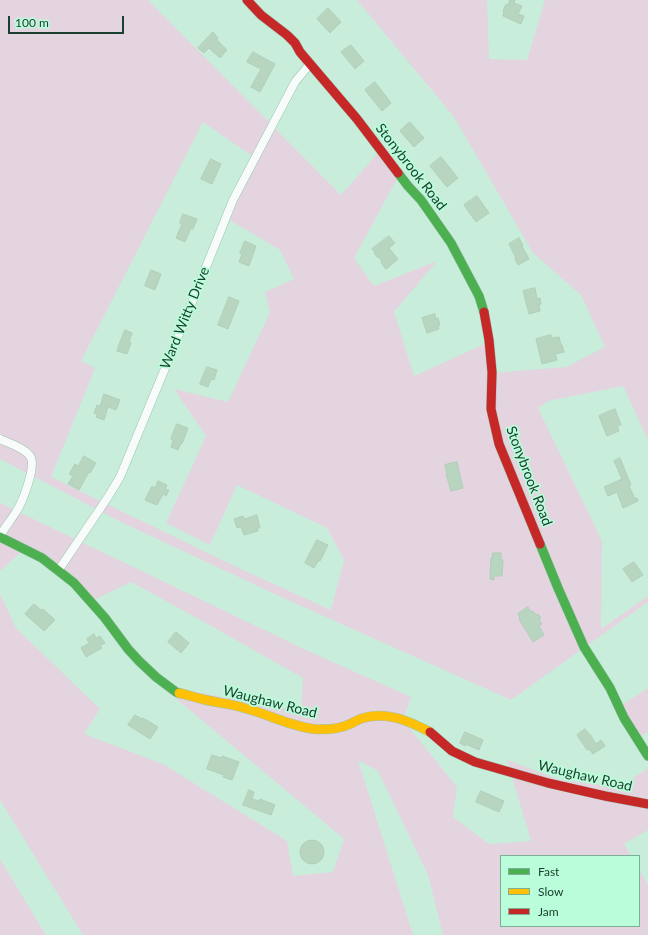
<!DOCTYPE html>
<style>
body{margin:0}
#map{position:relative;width:648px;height:935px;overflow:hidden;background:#c8eedb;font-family:Lato,sans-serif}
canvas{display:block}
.legend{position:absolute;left:500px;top:855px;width:140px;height:72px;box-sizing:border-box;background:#b9fdda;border:1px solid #7ab196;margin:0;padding:5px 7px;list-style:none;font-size:12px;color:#1c402f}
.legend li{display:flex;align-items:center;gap:8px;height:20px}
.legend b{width:20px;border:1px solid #7ab196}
.scale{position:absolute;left:8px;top:16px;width:116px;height:18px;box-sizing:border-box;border:2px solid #1c402f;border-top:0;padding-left:5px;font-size:12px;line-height:14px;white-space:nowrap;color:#1c402f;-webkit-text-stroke:3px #b9fdda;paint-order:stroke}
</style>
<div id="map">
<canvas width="648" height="935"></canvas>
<ul class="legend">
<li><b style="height:5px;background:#4caf50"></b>Fast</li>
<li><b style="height:5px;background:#ffc107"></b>Slow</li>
<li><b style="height:5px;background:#c62828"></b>Jam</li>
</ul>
<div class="scale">100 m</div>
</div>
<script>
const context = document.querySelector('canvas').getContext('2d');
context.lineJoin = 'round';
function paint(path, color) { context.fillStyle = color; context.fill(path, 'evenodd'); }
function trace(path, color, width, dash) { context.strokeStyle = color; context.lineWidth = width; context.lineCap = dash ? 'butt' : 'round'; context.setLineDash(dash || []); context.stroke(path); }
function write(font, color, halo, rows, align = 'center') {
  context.font = font + ' Lato,sans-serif'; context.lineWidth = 3.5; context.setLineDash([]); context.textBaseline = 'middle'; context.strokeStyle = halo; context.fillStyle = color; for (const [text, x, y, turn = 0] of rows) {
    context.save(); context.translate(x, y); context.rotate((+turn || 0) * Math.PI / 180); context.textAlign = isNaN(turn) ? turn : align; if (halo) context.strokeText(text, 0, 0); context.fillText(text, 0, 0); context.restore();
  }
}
paint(new Path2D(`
 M0 0H148L341 195 377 154 398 177 354 258 374 286 437 261 394 312 414 376 489 342 491 373 566 367 605 347 581 295 533 253 454 117 357 0H487L489 59 527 60 545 0H648V440L623 386 548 401 538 408 602 541 601 629 648 596V602L511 700 279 596 121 522 0 459ZM203 122 255 158 226 218 280 250 294 279 265 292 270 312 228 402 174 389 206 436 166 523 210 545 237 485 327 528 344 560 331 610 243 570 51 477 95 368 81 361Z
 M0 503 304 649 411 697 403 720 457 787 453 817 489 844 531 841 507 760 560 780 620 787 648 768V830L624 844 631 856H501V926H639V869L648 885V935H443L428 875 378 771 358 760 413 935H83L0 800V594L16 628 100 709 84 734 163 764 287 841 293 876 333 872 344 839 161 686 301 711 303 678 197 618 131 582 92 601 23 550 0 571Z
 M648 688V732L636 738 619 707Z
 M0 859 46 935H0Z`), '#e3d4df');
const building = new Path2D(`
 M510 0H515L514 3 522 6 518 14 524 16 521 24 503 16 504 11H503L506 4 508 5Z
 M328 8 341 22 330 33 317 19Z
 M213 32 218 38 217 40 227 50 220 58 209 48 204 53 198 48Z
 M351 45 364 61 355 69 341 52Z
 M253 52 275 64 260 92 251 87 261 69 247 62Z
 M375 82 391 103 382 111 365 90Z
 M410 122 424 138 414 147 400 131Z
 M441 157 458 178 447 187 430 166Z
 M211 159 221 164 212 184 201 179Z
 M477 196 489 213 476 222 464 205Z
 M183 214 197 219 193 229 191 228 185 242 176 238 182 224 180 223Z
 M389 236 395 243 389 248 398 259 386 269 381 263 382 262 379 257 378 258 374 253 375 252 372 249Z
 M519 238 523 245 522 246 529 259 518 265 515 259 516 258 509 244Z
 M245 241 256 246 249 266 239 262 242 254 240 253Z
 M151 270 161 274 155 290 145 286Z
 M535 288 537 299 540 298 541 304 539 305 540 311 529 314 523 291Z
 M229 297 239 301 228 329 218 325Z
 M435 314 436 319 438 318 440 325H438L439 329 427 333 422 318Z
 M125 330 132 333 129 342 131 343 127 354 117 351Z
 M551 335 552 338 559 337 561 345H562L564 352 555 354 557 360 542 364 536 339Z
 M207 367 217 370 214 380 211 379 208 387 200 384Z
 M104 394 120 400 116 410 108 407 104 420 96 417 97 414 94 413 97 405 100 406Z
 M615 409 621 425 617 426 619 431 607 436 599 416Z
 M177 424 188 428 182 444 181 443 178 450 171 447 173 440 171 439Z
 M84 456 96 463 90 473 89 472 79 490 68 484 73 476 69 474 75 464 78 466Z
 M620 458 631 485 629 486 635 499 637 498 638 501 623 508 617 492 608 496 604 487 622 479 614 461Z
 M457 462 463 488 451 491 446 474 447 473 445 465Z
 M158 481 167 485 165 489 169 490 166 496 163 494 157 505 145 500 152 486 155 488Z
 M257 515 260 528H257L258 531 244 535 241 527 237 528 234 519 243 516 244 519Z
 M317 540 328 545 320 561 319 560 314 568 305 563Z
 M493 553H501V560H503L502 576H494V580L490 579 491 558 492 559Z
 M634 562 643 575 632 582 623 569Z
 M34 604 41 610 43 609 55 620 44 631 25 614Z
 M528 607 531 612 533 611 536 615 538 614 541 618 539 620 542 624 539 626 544 635 533 642 519 619 520 618 518 614Z
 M176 632 189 643 181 653 168 642Z
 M94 634 96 638 100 636 105 643 100 646 102 648 86 657 81 648 89 643 87 639Z
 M135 715 142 719 143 718 158 727 150 739 128 725Z
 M585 729 589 734H590L596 744 601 740 605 746 593 754 589 749 587 750 577 735Z
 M465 732 483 740 479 750 466 744 465 746 460 743Z
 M212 755 221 758 222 756 239 762 232 780 223 777 224 775 207 769Z
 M249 790 254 792 252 799 259 801 260 799 275 805 271 815 243 805Z
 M481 791 504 801 499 812 476 802Z
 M300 852a12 12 0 1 1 24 0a12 12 0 1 1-24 0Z`);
paint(building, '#b7d5bf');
trace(building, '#b1ceb9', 1);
const street = new Path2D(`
 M0 439C10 444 23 447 30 456 37 466 22 503 16 512 11 520 5 527 0 536
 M58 571 108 497 120 477 176 342 233 200 295 82 310 64`);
const fast = new Path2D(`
 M398 173 408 186 421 200 451 243 479 296 484 312
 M0 537 42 558 74 583 105 618 128 649 139 661 156 677 176 692 179 693
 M540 544 558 588 584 647 610 688 624 718 648 756`);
const slow = new Path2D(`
 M179 693C188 695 197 698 206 700 219 703 232 704 244 708 268 714 289 726 314 729 326 730 339 729 350 724 354 722 359 719 363 718 387 711 409 721 430 732`);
const jam = new Path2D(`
 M247 0 261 15 287 35 295 43 300 52 357 119 398 173
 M484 312 489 340 492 372 491 409 499 444 540 544
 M430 732 452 751 475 762 548 783 605 796 648 804`);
trace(street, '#a0c3b2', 9);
trace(fast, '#a0c3b2', 10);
trace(slow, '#a0c3b2', 10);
trace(jam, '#a0c3b2', 10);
trace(street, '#f7fcfa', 8);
trace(fast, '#4caf50', 9);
trace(slow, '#ffc107', 9);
trace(jam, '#c62828', 9);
write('14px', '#1c402f', '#b9fdda', [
 ["Stonybrook Road",411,167,52],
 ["Ward Witty Drive",185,318,-68],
 ["Stonybrook Road",529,476,69],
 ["Waughaw Road",270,702,14],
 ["Waughaw Road",585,776,13]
]);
</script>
